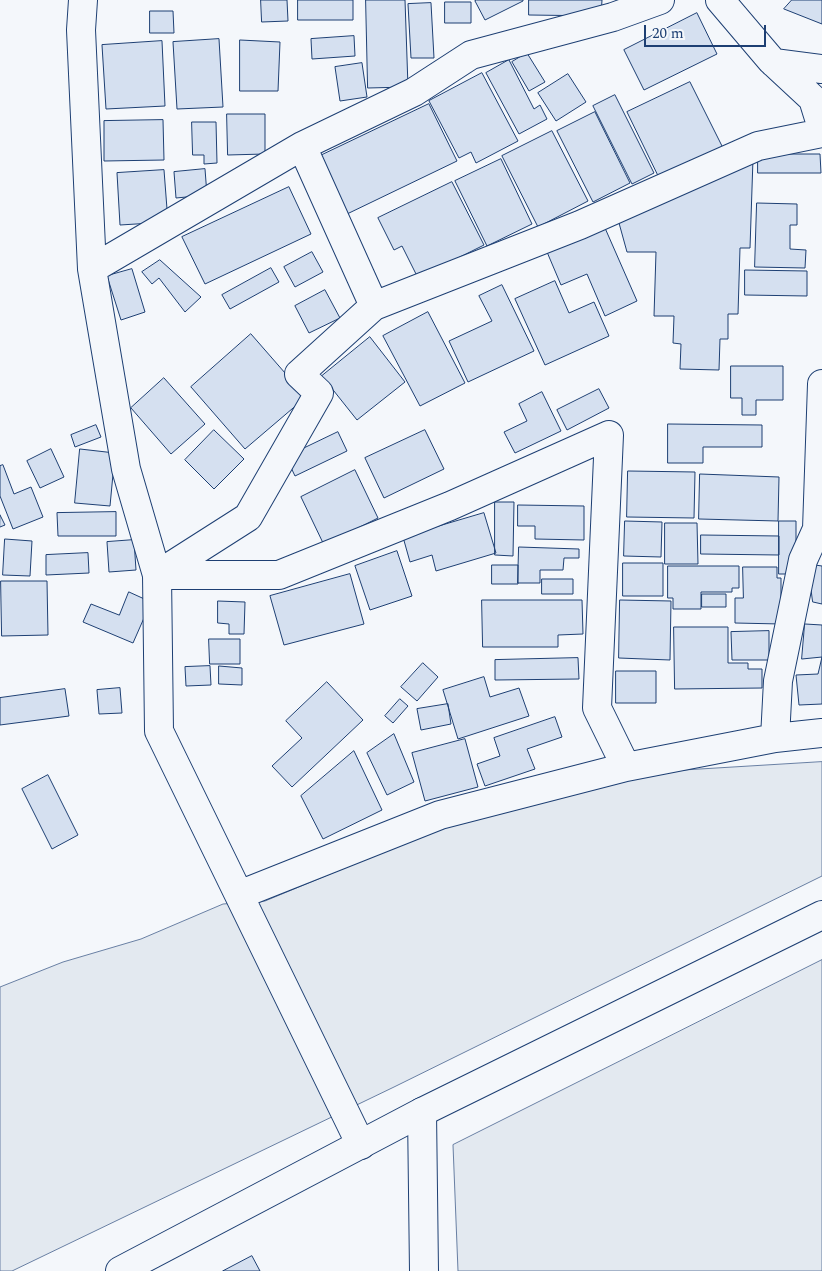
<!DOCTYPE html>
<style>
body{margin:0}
#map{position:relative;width:822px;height:1271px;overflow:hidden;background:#f4f7fb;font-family:Spectral,serif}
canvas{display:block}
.scale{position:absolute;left:644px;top:25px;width:122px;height:22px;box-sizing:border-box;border:2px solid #1d3f73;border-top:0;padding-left:6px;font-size:15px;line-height:18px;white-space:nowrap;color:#1d3f73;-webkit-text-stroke:4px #f4f7fb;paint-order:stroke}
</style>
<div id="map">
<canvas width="822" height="1271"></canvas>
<div class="scale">20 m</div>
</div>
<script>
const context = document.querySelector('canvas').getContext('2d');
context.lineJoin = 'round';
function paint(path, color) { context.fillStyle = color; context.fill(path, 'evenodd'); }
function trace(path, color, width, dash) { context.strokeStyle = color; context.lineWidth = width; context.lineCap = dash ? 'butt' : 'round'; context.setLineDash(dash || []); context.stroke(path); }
const green = new Path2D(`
 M822 762V876L394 1087 12 1271H0V987L63 962 141 939 223 904 265 901 448 825 668 771Z
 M822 960V1271H458L453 1145Z`);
paint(green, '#e3e9f0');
trace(green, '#687fa3', 1);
const building = new Path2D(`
 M261 0H287L288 21 262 22Z
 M298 0H353V20H298Z
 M366 0H405L408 87 368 88Z
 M477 0H523V1L485 20 475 1Z
 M529 0H602L601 16 529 15Z
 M792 0H822V24L784 9Z
 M445 2H471V23H445Z
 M431 3 434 58H411L408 4Z
 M150 11H173L174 33H150Z
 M697 13 717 54 644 90 624 50Z
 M354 36 355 56 312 59 311 39Z
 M219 39 223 107 177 109 173 42Z
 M240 40 280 42 278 91H240Z
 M162 41 165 106 106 109 102 45Z
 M527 53 545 82 529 91 512 62Z
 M509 60 534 109 540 105 547 119 519 134 486 73Z
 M362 63 367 97 340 101 335 67Z
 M482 73 518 141 476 163 471 152 459 158 429 101Z
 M568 74 586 102 556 121 538 93Z
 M690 82 726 154 663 186 627 112Z
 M615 95 654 173 632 184 593 106Z
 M429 104 457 161 347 214 320 156Z
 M595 112 630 183 593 202 557 131Z
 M227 114H265V154L228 155Z
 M163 120 164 160 104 161V121Z
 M192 122H216L217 163 204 164V155H193Z
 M552 131 588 201 538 227 502 156Z
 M758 154H820L821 173H758Z
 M501 159 532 224 487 246 455 181Z
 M753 159 750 248H740L738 314H728V339H720L719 370 680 369 681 344 673 343 674 316H654L656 252H627L619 223Z
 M205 169 207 195 176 198 174 172Z
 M164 170 168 222 120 225 117 173Z
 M452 182 484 245 418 278 402 246 394 250 378 218Z
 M289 187 311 234 205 284 182 237Z
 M757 203 797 204V225H790V249L806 250 805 268 755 267Z
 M605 228 637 301 605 316 587 274 561 285 547 252Z
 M312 252 323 272 295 287 284 267Z
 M160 260 201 297 185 312 159 278 152 284 142 272Z
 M271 268 279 282 230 309 222 295Z
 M132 269 145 312 121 320 107 276Z
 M745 270 807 271V296L745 295Z
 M555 281 569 313 594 302 609 336 545 365 515 299Z
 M502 285 534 351 468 382 449 341 492 321 479 296Z
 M325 290 340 318 309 333 295 306Z
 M428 312 465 383 420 406 383 336Z
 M251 334 306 397 245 449 191 387Z
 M370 337 405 382 357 420 322 376Z
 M731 366H783V400H756V415H742V398H731Z
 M164 378 205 424 171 454 131 408Z
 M599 389 609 408 567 430 557 410Z
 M542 392 561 431 515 453 504 432 527 421 519 404Z
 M668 424 762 425V447H703V463H668Z
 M96 425 101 437 75 447 71 435Z
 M214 430 244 459 214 489 185 460Z
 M425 430 444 469 384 498 365 458Z
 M338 432 347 451 295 476 286 457Z
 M51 449 64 477 40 488 27 461Z
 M80 449 115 453 110 506 75 503Z
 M3 465 14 494 31 487 43 517 13 529 0 496V466Z
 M355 470 378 518 324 545 301 497Z
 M628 471 695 472 694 518 627 517Z
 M700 474 779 477 778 521 699 519Z
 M495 502H514L513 556 495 555Z
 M518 505 584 506V540L535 539V526H518Z
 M116 512V536H58L57 513Z
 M484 513 496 553 436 571 432 555 410 562 403 537Z
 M0 515 5 525 0 527Z
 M625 521 662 522 661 557 624 556Z
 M779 521H796V574H779Z
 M665 523H697L698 564H665Z
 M701 535 779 536V555L701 554Z
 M5 539 32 541 30 576 3 575Z
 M134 540 136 570 109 572 107 542Z
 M519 547 579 549V558H564L563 570H540V583H518Z
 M397 551 412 596 370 610 355 566Z
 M88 553 89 573 46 575V555Z
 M623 563H663V596H623Z
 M808 564 822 566V604L813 602Z
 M492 565H518V584H492Z
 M668 566H739V588H732V592H701V609H673V598H668Z
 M743 567H777V578H781V624L735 623V598H743Z
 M350 574 364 624 284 645 270 596Z
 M542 579H573V594H542Z
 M1 581H47L48 635 2 636Z
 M129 592 151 602 133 643 83 622 91 604 119 615Z
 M702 594H726V607H702Z
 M482 600H582L583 634 558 635V647H483Z
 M620 600 671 601 670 660 619 658Z
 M218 601 245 602 244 634H229V624L218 623Z
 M805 624 822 625V704L799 705 796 675 818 674 822 657 802 659Z
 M674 627H728V663H748V669H762V688L675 689Z
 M769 631V660H732L731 632Z
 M209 639H240V664H210Z
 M578 658 579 679 495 680V660Z
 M423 663 438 677 417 701 401 687Z
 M210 666 211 685 186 686 185 667Z
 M219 666 242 668V685L219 684Z
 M616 671H656V703H616Z
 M484 677 490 697 519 688 529 716 458 739 443 690Z
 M327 682 363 720 292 787 272 766 302 738 286 721Z
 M120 688 122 713 99 714 97 690Z
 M65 689 69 716 0 725V698Z
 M400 699 408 706 393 723 385 716Z
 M448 704 451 724 421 730 417 709Z
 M555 717 562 737 527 749 535 769 485 786 477 764 500 756 494 738Z
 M394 734 414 782 387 795 367 753Z
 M465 739 478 787 425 801 412 753Z
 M354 751 382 810 323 839 301 796Z
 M48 775 78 835 52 849 22 789Z
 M252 1256 260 1271H223Z`);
paint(building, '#d5e0f0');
trace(building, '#1d3f73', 1);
const minor = new Path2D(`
 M83 0 81 30 92 269 126 469 157 575 159 731 239 895 440 815 626 767
 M720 0 771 60 813 99 822 128
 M774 63 822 69
 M302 146 374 306
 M92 269 302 146 414 92 471 55 613 17 660 0
 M157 575H279L450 506 609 435 597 708 626 767 775 738 822 733
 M157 575 248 517 319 393 299 374 374 306 580 225 758 146 822 133
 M775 738 778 681 803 560 817 529 822 384
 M239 895 361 1145
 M422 1112 424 1271`);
const major = new Path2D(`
 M120 1271 422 1112 822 915`);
trace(minor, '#1d3f73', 30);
trace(major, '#1d3f73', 30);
trace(minor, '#f4f7fb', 28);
trace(major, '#f4f7fb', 28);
</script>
